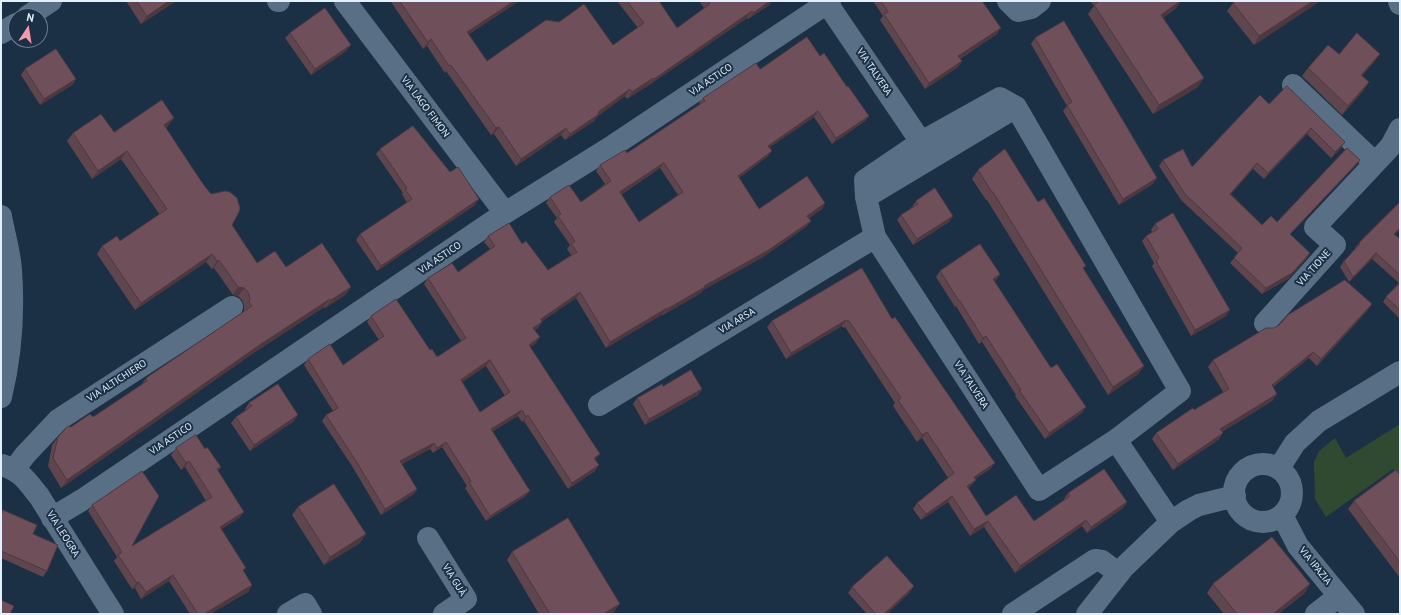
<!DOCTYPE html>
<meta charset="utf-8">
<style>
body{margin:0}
#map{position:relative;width:1401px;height:615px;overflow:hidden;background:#1b3044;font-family:"PT Sans",sans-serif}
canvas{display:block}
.frame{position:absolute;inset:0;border:2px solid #e3f0fd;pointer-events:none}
.north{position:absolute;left:8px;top:8px;width:40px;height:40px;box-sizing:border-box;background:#1b3044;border:1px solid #6b7d8e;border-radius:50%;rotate:12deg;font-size:11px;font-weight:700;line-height:16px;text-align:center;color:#e3f0fd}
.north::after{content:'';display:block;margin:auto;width:14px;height:18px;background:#f39aac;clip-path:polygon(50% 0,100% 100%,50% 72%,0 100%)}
</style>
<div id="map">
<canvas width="1401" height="615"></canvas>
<div class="frame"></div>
<div class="north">N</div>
</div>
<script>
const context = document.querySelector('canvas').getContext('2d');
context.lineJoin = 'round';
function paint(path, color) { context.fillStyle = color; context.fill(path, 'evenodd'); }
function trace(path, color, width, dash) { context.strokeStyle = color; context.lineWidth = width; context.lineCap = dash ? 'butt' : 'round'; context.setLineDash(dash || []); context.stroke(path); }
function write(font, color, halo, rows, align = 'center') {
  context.font = font + ' "PT Sans",sans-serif'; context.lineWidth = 4; context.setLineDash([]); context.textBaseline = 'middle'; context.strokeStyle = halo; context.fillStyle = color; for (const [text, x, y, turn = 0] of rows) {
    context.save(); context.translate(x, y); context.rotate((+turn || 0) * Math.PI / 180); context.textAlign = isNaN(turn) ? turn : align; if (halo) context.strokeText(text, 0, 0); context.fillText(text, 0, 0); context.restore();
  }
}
paint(new Path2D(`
 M1400 424V477L1393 469 1326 517 1315 499 1314 462 1319 451 1335 438 1346 458Z`), '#304a32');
trace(new Path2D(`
 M278 1H279
 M345 1 505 213
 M1008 1 1018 11 1031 8 1040 1
 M1399 1 1400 4
 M827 3 921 142
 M28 16 51 1
 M1 33 16 24
 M1293 85 1375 163
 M1000 98 1016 107 1180 391 1116 440 1039 490 875 237 866 197 865 180 921 142Z
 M866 197 1016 107
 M1 216C4 234 10 252 11 270 14 312 11 356 1 397
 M1265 323 1335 245 1315 227 1391 146 1400 129
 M599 405 875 237
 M1116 440 1171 522
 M1234 493a29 29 0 1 1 58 0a29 29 0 1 1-58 0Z
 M2 465C22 472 26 480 39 496L113 614
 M1279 468 1295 443 1319 421 1400 372
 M14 470 25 455 58 420 232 307
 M1282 515 1298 546 1354 614
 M52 518 82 500 505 213 614 145 830 1
 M428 538 466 599 444 614
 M288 614 305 604 311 614
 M1013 614 1095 560 1102 561 1118 573
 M1087 614 1124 567 1171 522 1189 510 1199 505 1235 496
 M1316 614 1339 596`), '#586f86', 22);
paint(new Path2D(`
 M126 1H176L141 24Z
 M392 1H519L469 34 487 61 613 45 638 28 617 1H659L677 28 704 8 699 1H772L769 5 748 19 747 18 649 85 627 99 625 96 598 116 594 121 565 140 561 135 516 166 494 134 491 135 446 71 445 73 427 46 423 49 391 2Z
 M873 1H982L997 34 960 59 962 61 958 67 925 89 880 20 883 16Z
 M1090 1H1181L1176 8 1163 18 1198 87 1153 114 1088 14 1094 6Z
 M1236 1H1320L1254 45 1227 11 1233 3Z
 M290 33 346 51 311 75 285 38Z
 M1035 38 1153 184 1119 205 1063 111 1067 106 1031 44Z
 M1339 54 1374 62 1362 76 1369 82 1363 91 1342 115 1302 76 1308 68Z
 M820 56 847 87 869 116 865 121 832 144 814 117 770 147 772 151 768 156 739 178 759 209 825 203 822 209 809 218 811 221 807 226 763 257 703 290 701 293 663 315V314L606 348 576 298 542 321V322L538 328 535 330 536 343 530 347 596 459 595 471 568 489 524 421 522 422 518 416 493 431 526 496 486 521 465 488 467 486 442 447 433 453 430 449 402 464 417 489 414 494 381 515 352 466 322 421 326 415 333 411 304 365 308 359 343 365 379 340 367 322 371 316 430 350 437 357 461 341 424 284 428 278 458 272 490 249 484 242 488 236 522 244 548 270 571 255 567 249 570 245 554 222 557 218 546 203 550 197 581 202 605 184 596 171 600 165 627 153 700 104 699 103 703 98 760 69ZM660 168 678 195 639 222 621 195ZM486 366 505 396 480 412 462 382Z
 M25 69 76 79 72 85 40 105 21 75Z
 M1287 86 1341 148 1331 158 1307 134 1264 179 1253 169 1231 194 1262 225 1277 222 1360 160 1356 165 1290 234 1310 253 1306 259 1288 279 1262 294 1230 263 1238 253 1181 200 1159 166 1163 160 1192 167 1269 104Z
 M168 126 166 128 203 184 232 225 257 263 286 267 351 287 345 295 325 308 324 307 252 354 61 488 48 466 52 445 58 437 71 427 93 417 141 385 146 378 244 311V306L242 300 238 296 233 295 214 268 212 269 206 262 135 310 97 254 102 246 120 241 160 215 121 159 92 179 67 141 73 133 114 132Z
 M380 149 475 205 377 271 356 240 360 234 407 203 402 194 403 193 376 154Z
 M978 170 1038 202 1084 270 1144 366 1138 374 1108 395 987 200H986L972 179Z
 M916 201 949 222 913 245 897 220 901 215 912 207Z
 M1155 224 1226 316 1191 336 1152 266 1154 263 1142 241 1146 236 1152 232 1151 230Z
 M1395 235 1400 239V319L1383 302 1386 297 1399 283 1372 259 1349 282 1340 267 1344 261 1355 249V248L1359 243Z
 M940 271 1000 274 996 280 994 282 1051 368 1082 413 1045 439 1015 396 1016 395 982 342 979 344 956 306 955 307 936 277Z
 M1372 304 1367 311 1317 366 1309 358 1273 387 1277 394 1272 401 1222 432 1223 433 1218 440 1173 470 1152 439 1156 433 1223 392 1208 367 1213 360 1274 328Z
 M892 319 995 463 990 469 975 479 971 486 968 488 986 516 1034 521 1064 500V499L1068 493 1127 502 1123 508 1087 533 1082 526 1015 573 984 527 970 536 948 502 921 520 913 509 917 503 948 478 922 438 917 442 893 406 895 403 845 327 843 328 842 326 786 359 767 327 772 321Z
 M663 386 698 395 645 425 633 404 637 398Z
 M249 403 294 421 250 451 231 423 236 417 246 410 245 409Z
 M176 448 205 449 221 467 218 471 244 512 239 518 221 529 244 572 252 585 248 592 210 614H190L169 581 141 599 135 588 132 589 114 561 117 557 88 511 92 505 132 546 206 501 185 467 181 470 171 455Z
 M1400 475V578L1348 509 1354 501Z
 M298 507 360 543 324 565 292 515Z
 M3 510 33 534 47 571 43 577 1 558V514Z
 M512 552 614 612 611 614H539L507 560Z
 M1213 584 1305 593 1278 614H1224L1207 593Z
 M914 586 910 592 887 614H867L848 593 852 587Z`), '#5f454d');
paint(new Path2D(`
 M169 1H176L141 24 147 16Z
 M514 1H519L462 39 467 32Z
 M770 1H772L769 5 748 19 753 13Z
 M1180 1H1181L1176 8 1155 24 1161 15Z
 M1313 1H1320L1254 45 1259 36Z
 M752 11 747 18 649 85 654 79Z
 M1001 28 997 34 954 62 958 56Z
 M431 39 427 46 423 49 428 42Z
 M351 45 346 51 311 75 315 69Z
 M1380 54 1374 62 1355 83 1361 75Z
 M962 61 958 67 925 89 929 83Z
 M653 78 649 85 627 99 632 92Z
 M1204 78 1198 87 1153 114 1159 105Z
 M76 79 72 85 40 105 44 99Z
 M1369 82 1363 91 1342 115 1348 106Z
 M630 89 625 96 598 116 594 121 565 140 570 134Z
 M818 111 814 117 764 151 768 146Z
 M869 116 865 121 832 144 836 138Z
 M174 118 168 126 158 133 164 125Z
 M499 127 494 134 491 135 496 128Z
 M566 128 561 135 516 166 521 159Z
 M1311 128 1307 134 1264 179 1268 173Z
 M1345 142 1341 148 1331 158 1335 152Z
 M127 151 121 159 92 179 98 171Z
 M772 151 768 156 734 182 738 176Z
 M1360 160 1356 165 1286 239 1290 234Z
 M664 163 660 168 616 198 620 192Z
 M1257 163 1253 169 1226 199 1230 194Z
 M1157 178 1153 184 1119 205 1123 199Z
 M479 199 475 205 377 271 381 266Z
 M825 203 822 209 804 222 807 216Z
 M953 216 949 222 913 245 917 239Z
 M811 221 807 226 763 257 703 290 701 293 663 315 667 309Z
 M1400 228V230L1390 239 1394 234Z
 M1310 253 1306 259 1288 279 1262 294 1266 288Z
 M1376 253 1372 259 1349 282 1353 277Z
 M212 254 206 262 135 310 141 303Z
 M219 260 214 268 212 269 217 261Z
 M1000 274 996 280 989 285 993 279Z
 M238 287 244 288 238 296 233 295Z
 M351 287 345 295 325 308 331 300Z
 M580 292 576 298 537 325 541 319Z
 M330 299 324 307 252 354 61 488 67 480 258 346Z
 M1372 304 1367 311 1317 366 1321 359Z
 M667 308 663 314 606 348 610 342Z
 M1230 310 1226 316 1191 336 1195 330Z
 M846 320 842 326 786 359 791 353Z
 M542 322 538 328 529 333 533 328Z
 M986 336 982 342 979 344 983 338Z
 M540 337 536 343 525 350 529 345Z
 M1313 352 1309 358 1267 391 1272 385Z
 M490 360 486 366 457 386 461 380Z
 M1144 366 1138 374 1108 395 1113 387Z
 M702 389 698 395 645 425 649 419Z
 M1277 394 1272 401 1215 436 1220 429Z
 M1086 407 1082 413 1045 439 1049 433Z
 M522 410 518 416 487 434 491 429Z
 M298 415 294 421 250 451 254 445Z
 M528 415 524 421 522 422 526 417Z
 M927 432 922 438 917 442 922 435Z
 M1223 433 1218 440 1173 470 1178 464Z
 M446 442 442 447 433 453 437 448Z
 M434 443 430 449 396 467 400 461Z
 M600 454 596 459 594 458Z
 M189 461 185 467 181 470 186 463Z
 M995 463 990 469 969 483 974 477Z
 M599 465 595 471 568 489 572 483Z
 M976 480 971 486 962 492 967 486Z
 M417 489 414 494 381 515 385 509Z
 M530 491 526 496 486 521 490 516Z
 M952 496 948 502 921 520 926 514Z
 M1127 502 1123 508 1087 533 1091 527Z
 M244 512 239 518 216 533 220 527Z
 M1086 520 1082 526 1015 573 1020 566Z
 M988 521 984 527 970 536 974 529Z
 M366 534 360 543 324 565 330 557Z
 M173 575 169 581 141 599 146 592Z
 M139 582 135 588 132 589 137 583Z
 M1310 584 1305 593 1278 614H1273Z
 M252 585 248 592 210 614H204Z
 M914 586 910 592 887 614H884Z
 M620 604 614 612 611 614H603Z`), '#4e383f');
const building = new Path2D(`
 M137 1H169L147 16Z
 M400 1H514L467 32 487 61 546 20 559 22 584 4 613 45 644 23 627 1H659L677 28 710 4 708 1H770L753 13 752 11 654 79 653 78 632 92 630 89 598 112 599 114 570 134 566 128 521 159 499 127 496 128 451 65 449 66 431 39 428 42Z
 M881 1H982L1001 28 958 56 962 61 929 83 884 14 888 12Z
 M1100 1H1180L1161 15 1204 78 1159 105 1094 5Z
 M1236 1H1313L1259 36 1233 3Z
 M325 8 351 45 315 69 290 33Z
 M1064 21 1157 178 1123 199 1067 105 1072 102 1035 38Z
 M1357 33 1380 54 1361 75 1369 82 1348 106 1308 68 1328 45 1339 54Z
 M807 37 820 56 824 53 847 87 848 86 869 116 836 138 818 111 768 146 772 151 738 176 759 209 807 176 825 203 807 216 811 221 767 251 704 286 705 287 667 309V308L610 342 580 292 541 319 542 322 533 328 540 337 529 345 600 454 594 458 599 465 572 483 528 415 526 417 522 410 491 429 530 491 490 516 469 482 471 481 446 442 437 448 434 443 400 461 417 489 385 509 356 461 326 415 338 408 308 359 330 344 343 365 384 336 371 316 396 299 430 350 432 349 437 357 466 338 428 278 452 263 458 272 495 246 488 236 509 223 522 244 526 241 548 270 577 252 571 244 575 241 558 216 561 214 550 197 569 185 581 202 611 181 600 165 625 150 627 153 705 101 703 98 756 63 760 69ZM664 163 683 192 639 222 620 192ZM490 360 510 392 480 412 461 380Z
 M56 49 76 79 44 99 25 69Z
 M1287 86 1345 142 1335 152 1311 128 1268 173 1257 163 1230 194 1262 225 1271 216 1277 222 1347 148 1360 160 1290 234 1310 253 1292 273 1266 288 1234 258 1242 248 1185 194 1163 160 1183 149 1192 167 1260 95 1269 104Z
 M162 100 174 118 164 125 203 184 211 194 225 191 230 192 237 198 240 208 239 212 232 225 257 263 275 251 286 267 322 243 351 287 331 300 330 299 258 346 67 480 53 458 58 437 68 426 71 427 90 414 93 417 147 381 146 378 252 306 249 302 250 298 248 292 244 288 238 287 219 260 217 261 212 254 141 303 102 246 117 236 120 241 167 209 127 151 98 171 73 133 101 114 114 132Z
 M413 126 450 172 458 167 479 199 381 266 360 234 412 199 405 189 407 188 380 149Z
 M1005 149 1038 202 1044 198 1086 266 1083 268 1144 366 1113 387 993 192H992L978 170Z
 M935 188 953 216 917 239 901 215 918 204 916 201Z
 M1400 202V228L1394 234 1400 239V275L1376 253 1353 277 1344 261 1360 244 1359 243Z
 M1173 213 1230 310 1195 330 1156 261 1159 258 1146 236 1158 229 1155 224Z
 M980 244 1000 274 993 279 1051 368 1057 364 1086 407 1049 433 1019 390H1021L986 336 983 338 960 301H959L940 271Z
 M862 268 892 319 895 317 995 463 974 477 976 480 967 486 986 516 1016 495 1034 521 1070 496 1068 493 1104 469 1127 502 1091 527 1086 520 1020 566 988 521 974 529 952 496 926 514 917 503 954 473 927 432 922 435 898 400 901 398 849 321H848L846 320 791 353 772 321Z
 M1345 280 1372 304 1321 359 1313 352 1272 385 1277 394 1220 429 1223 433 1178 464 1156 433 1193 408 1194 410 1229 389 1213 360 1266 328H1274L1279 325 1288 315Z
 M1400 283V310L1386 297Z
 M691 370 702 389 649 419 637 398 662 384 663 386Z
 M278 384 298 415 254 445 236 417 252 406 249 403Z
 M196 435 205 449 207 447 221 467 217 469 244 512 220 527 246 568 243 570 252 585 204 614H198L173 575 146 592 139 582 137 583 118 555 122 552 92 505 142 471 159 496 132 546 212 497 189 461 186 463 176 448Z
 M1396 470 1400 475V562L1354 501Z
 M334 484 366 534 330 557 298 507Z
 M3 510 37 525 33 534 58 545 47 571 1 551V546L2 543H1V516Z
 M568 518 620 604 603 614H550L512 552Z
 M1272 537 1310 584 1273 614H1237L1213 584Z
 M887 556 914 586 884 614H876L852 587Z
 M1 600 14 606 10 614H1Z`);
paint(building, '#6f505a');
trace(building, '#4e383f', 1);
write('10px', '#e3f0fd', '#1b3044', [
 ["VIA TALVERA",874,72,56],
 ["VIA ASTICO",711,80,-34],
 ["VIA LAGO FIMON",425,107,53],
 ["VIA ASTICO",440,258,-34],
 ["VIA TIONE",1314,268,-48],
 ["VIA ARSA",737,321,-31],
 ["VIA ALTICHIERO",117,381,-33],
 ["VIA TALVERA",971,385,57],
 ["VIA ASTICO",171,439,-34],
 ["VIA LEOGRA",63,534,58],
 ["VIA IPAZIA",1315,566,51],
 ["VIA GUÀ",454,580,58]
]);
</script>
